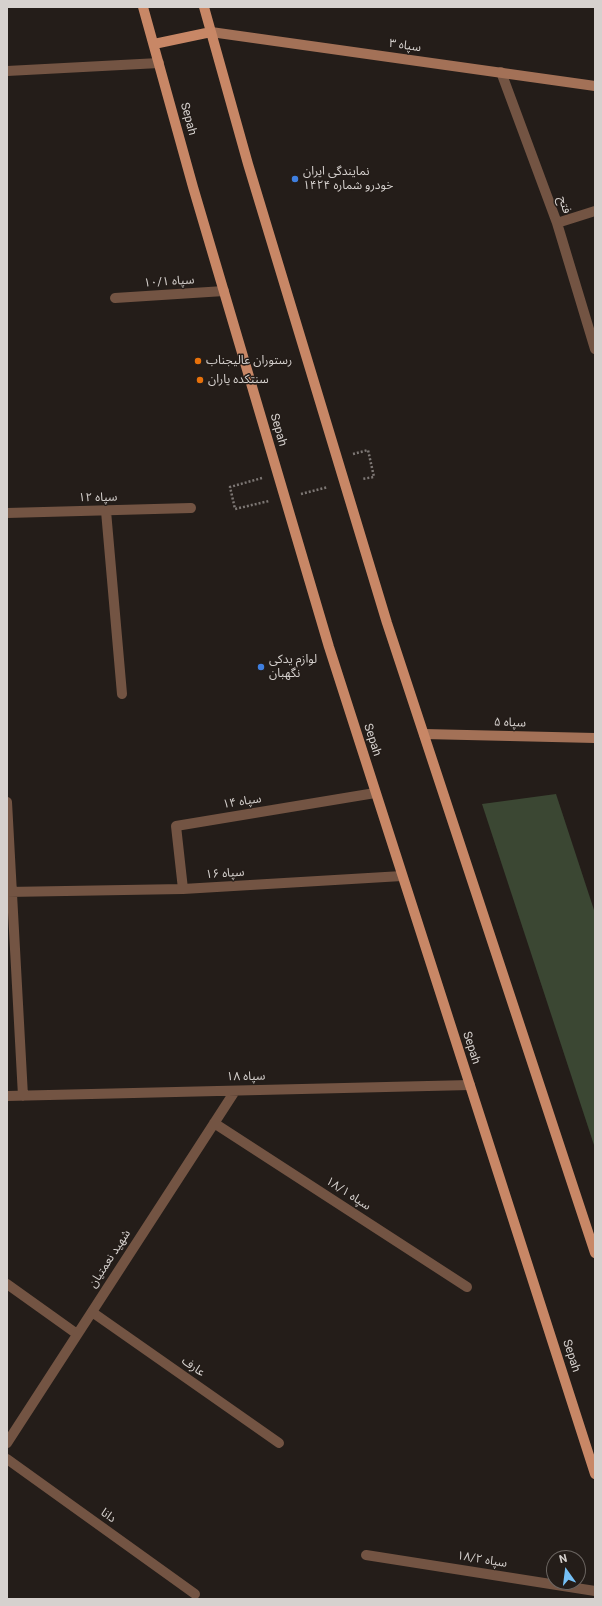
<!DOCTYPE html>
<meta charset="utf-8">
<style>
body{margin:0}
#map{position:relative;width:602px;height:1606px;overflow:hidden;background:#241d19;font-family:Roboto,sans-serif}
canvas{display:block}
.frame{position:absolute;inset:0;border:8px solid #d6d1ce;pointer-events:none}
.north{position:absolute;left:546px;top:1550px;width:40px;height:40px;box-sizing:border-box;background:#241d19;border:1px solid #6b6561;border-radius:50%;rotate:346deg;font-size:11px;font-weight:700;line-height:16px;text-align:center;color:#d6d1ce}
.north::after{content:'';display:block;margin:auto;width:14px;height:18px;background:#75c0f6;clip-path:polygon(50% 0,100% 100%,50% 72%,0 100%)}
</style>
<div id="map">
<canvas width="602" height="1606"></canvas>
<div class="frame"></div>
<div class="north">N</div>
</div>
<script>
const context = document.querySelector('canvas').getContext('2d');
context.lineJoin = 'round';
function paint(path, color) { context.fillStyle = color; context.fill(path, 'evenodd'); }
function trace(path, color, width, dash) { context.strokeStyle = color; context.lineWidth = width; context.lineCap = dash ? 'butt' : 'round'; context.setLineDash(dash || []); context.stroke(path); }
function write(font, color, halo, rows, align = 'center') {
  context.font = font + ' Roboto,"Noto Sans Arabic",sans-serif'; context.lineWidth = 3; context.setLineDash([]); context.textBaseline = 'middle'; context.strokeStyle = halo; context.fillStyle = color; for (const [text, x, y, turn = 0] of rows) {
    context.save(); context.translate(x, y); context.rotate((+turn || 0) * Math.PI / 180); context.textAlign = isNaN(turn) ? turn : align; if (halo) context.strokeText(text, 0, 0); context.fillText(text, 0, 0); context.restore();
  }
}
paint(new Path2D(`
 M556 794 595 913V1148L482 804Z`), '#3b4733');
trace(new Path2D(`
 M353 454 368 450 374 477 362 479
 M262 478 230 487 235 509 269 501
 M301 494 328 487`), '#7d7774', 2.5, [2, 2]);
trace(new Path2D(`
 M7 71 159 63
 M501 72 557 223 595 349
 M557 223 595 211
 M115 298 224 291
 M106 511 122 694
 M7 513 191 508
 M7 802 23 1096
 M183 889 176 826 375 793
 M7 892 183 889 402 876
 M7 1096 470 1085
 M214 1123 467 1287
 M7 1284 77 1334
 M92 1312 279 1443
 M7 1443 235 1091
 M7 1459 195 1594
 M366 1555 595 1591`), '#735443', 10);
trace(new Path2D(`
 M211 32 595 86
 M424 734 595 738`), '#a37157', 10);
trace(new Path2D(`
 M143 7 193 187 329 647 595 1474
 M204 7 248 164 387 623 595 1253
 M154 44 211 32`), '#c88766', 10);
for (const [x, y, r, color] of [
 [295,179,4,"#3f7fe0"],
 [198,361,4,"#e8710a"],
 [200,380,4,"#e8710a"],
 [261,667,4,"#3f7fe0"]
]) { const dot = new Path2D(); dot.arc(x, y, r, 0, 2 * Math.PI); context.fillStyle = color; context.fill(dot); trace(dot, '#241d19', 1.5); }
write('12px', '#d6d1ce', '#241d19', [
 ["سپاه ۳",405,46,8],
 ["Sepah",188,119,75],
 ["فتح",564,205,70],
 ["سپاه ۱۰/۱",169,282,-4],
 ["Sepah",278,430,74],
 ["سپاه ۱۲",98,498,-1],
 ["سپاه ۵",510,723,2],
 ["Sepah",372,740,72],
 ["سپاه ۱۴",242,802,-9],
 ["سپاه ۱۶",225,874,-4],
 ["Sepah",471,1048,72],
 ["سپاه ۱۸",246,1077,-1],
 ["سپاه ۱۸/۱",348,1194,33],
 ["شهید نعمتیان",110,1259,-57],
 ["Sepah",571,1356,72],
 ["عارف",193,1367,35],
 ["دانا",108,1516,36],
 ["سپاه ۱۸/۲",482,1560,9]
]);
write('12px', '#d6d1ce', '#241d19', [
 ["نمایندگی ایران",303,172],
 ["خودرو شماره ۱۴۲۴",303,186],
 ["رستوران عالیجناب",206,361],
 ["سنتکده یاران",208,380],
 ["لوازم یدکی",269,660],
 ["نگهبان",269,674]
], 'left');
</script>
